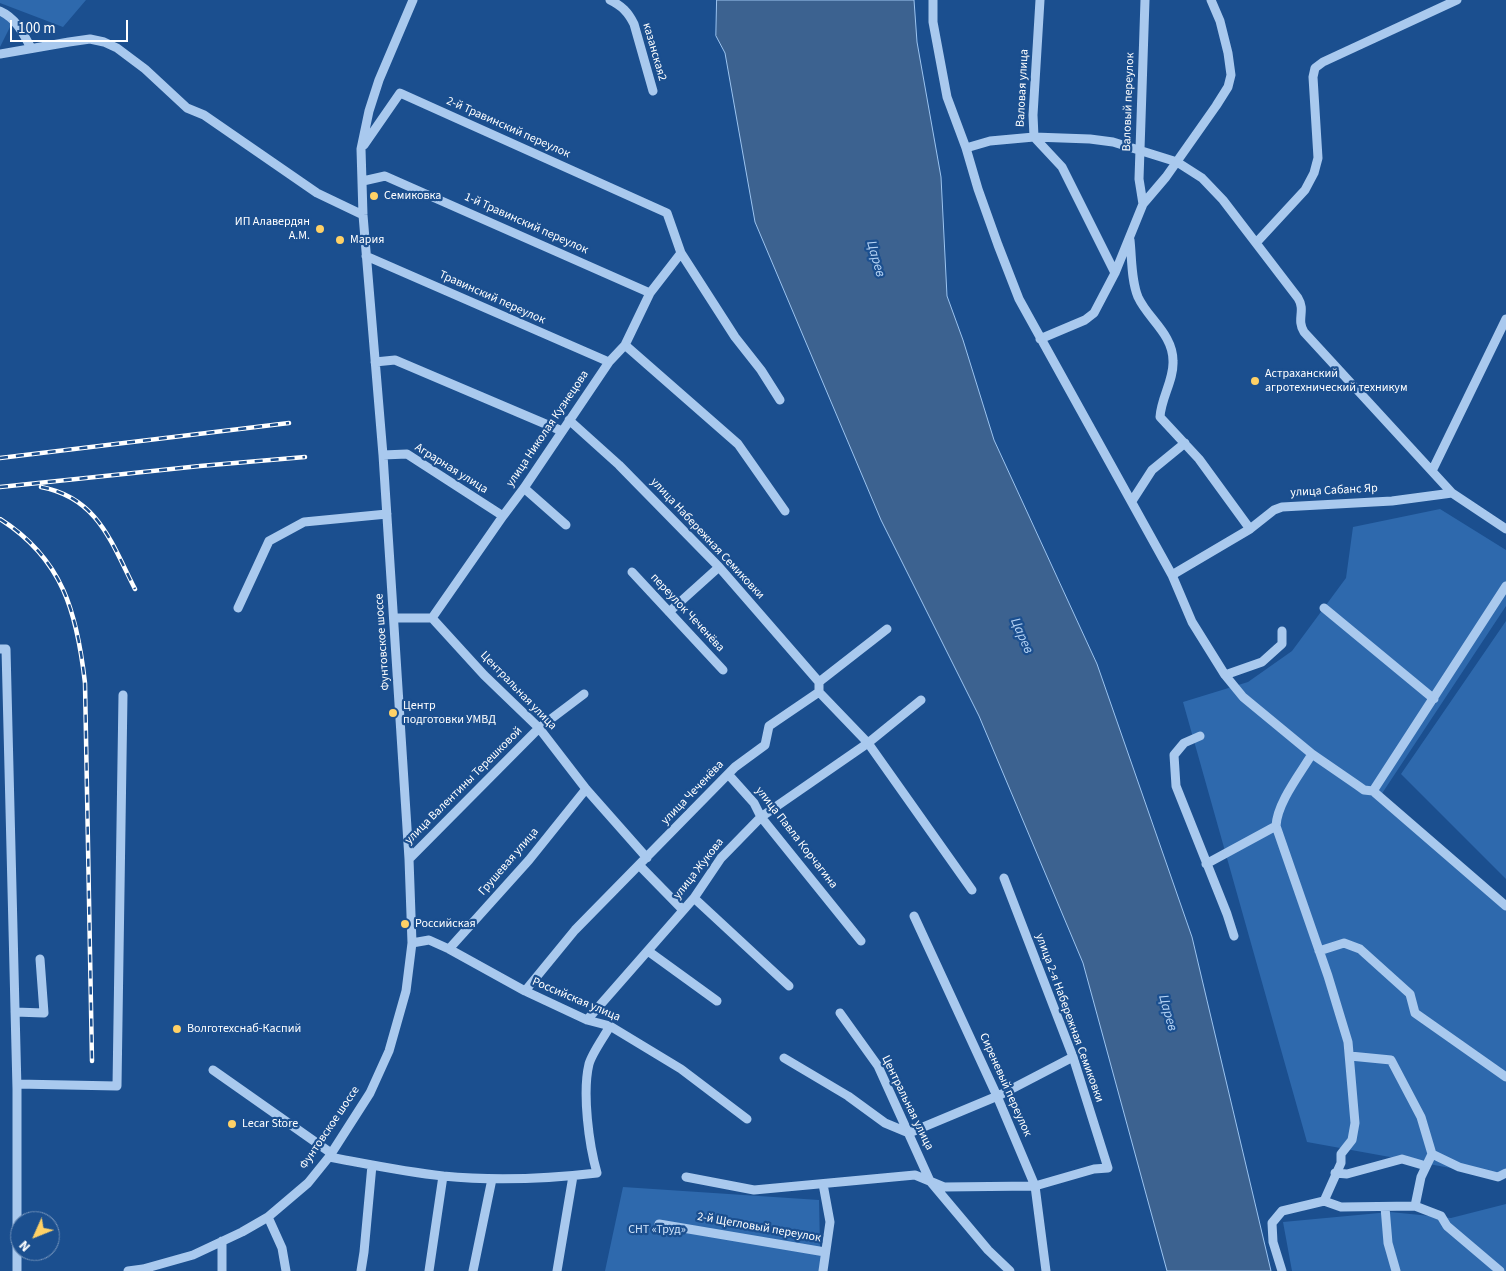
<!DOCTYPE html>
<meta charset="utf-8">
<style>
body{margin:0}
#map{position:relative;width:1506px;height:1271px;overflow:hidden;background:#1b4f8f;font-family:"Source Sans 3",sans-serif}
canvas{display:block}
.north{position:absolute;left:10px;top:1211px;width:50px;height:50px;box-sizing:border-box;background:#1b4f8f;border:1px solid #7695bc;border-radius:50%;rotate:226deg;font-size:14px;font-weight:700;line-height:20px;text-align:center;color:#fff}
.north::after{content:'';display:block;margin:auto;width:18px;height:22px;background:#ffd166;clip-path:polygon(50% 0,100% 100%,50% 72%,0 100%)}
.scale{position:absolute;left:10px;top:20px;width:118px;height:22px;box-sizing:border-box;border:2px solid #fff;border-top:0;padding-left:6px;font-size:15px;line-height:18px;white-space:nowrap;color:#fff;-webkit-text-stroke:4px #1b4f8f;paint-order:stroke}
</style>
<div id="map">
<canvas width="1506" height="1271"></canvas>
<div class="north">N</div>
<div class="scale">100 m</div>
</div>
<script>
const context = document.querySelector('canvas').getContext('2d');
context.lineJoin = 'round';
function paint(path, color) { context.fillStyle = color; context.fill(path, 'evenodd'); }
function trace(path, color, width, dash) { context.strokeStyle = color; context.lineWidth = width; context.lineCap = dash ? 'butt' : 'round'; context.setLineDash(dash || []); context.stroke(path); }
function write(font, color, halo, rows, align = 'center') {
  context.font = font + ' "Source Sans 3",sans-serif'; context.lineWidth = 4.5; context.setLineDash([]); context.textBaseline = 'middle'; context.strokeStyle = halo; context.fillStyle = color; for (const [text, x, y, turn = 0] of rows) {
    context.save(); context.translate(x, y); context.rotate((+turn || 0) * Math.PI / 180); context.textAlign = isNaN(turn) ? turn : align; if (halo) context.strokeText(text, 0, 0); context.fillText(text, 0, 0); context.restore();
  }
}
paint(new Path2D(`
 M0 0H86L63 27 0 3Z
 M0 16 6 19 11 25 0 47Z
 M1440 509 1506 550V606L1381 795 1506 910V1178L1307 1142 1183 702 1248 682 1292 651 1346 578 1353 527Z
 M1506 621V879L1401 774Z
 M623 1187 819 1200 820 1247 822 1254 819 1271H605Z
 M1506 1204V1271H1292L1283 1222 1390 1212 1451 1218Z`), '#2e69ad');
const water = new Path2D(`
 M717 0H914L917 42 941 177 947 296 963 340 994 440 1097 664 1192 937 1271 1271H1167L1083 963 979 716 881 520 755 222 725 53 716 36Z`);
paint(water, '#3c6290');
trace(water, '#9cc4f0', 1);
trace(new Path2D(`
 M610 0C622 6 628 12 634 24L653 91
 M933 0V22L947 97 966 148 978 189 998 245 1019 299 1172 575 1192 622 1225 675 1243 697 1312 754
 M1040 0 1033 115 1034 137 1062 167 1115 273
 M0 11C16 18 23 33 31 48
 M0 54 69 42 90 39 104 42 117 48 145 69 187 108 204 115 317 193 363 215
 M364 145 400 93 667 213 681 253 735 337 761 370 780 400
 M966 148 990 141 1034 137 1090 139 1113 142 1177 162 1202 178 1223 200 1298 298C1306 311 1296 319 1304 332L1452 493 1506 529
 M363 181 385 176 650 293
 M1143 204 1139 179 1145 0
 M1130 240C1132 258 1131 280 1138 297 1148 319 1173 334 1173 361 1174 380 1161 398 1160 417L1199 459 1250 529
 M1256 243 1305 190 1314 173 1318 158 1313 77 1315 68 1323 62 1457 0
 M366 256 609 362
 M1040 339 1085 320 1094 313 1115 273 1143 204 1166 177 1216 106 1228 87 1231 75 1228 53 1220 21 1211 0
 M625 345 738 444 785 511
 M375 362 395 360 562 431
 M569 420 619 465 719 567 819 682
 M383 455 407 454 503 516
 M1432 471 1506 319
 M524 488 566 525
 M1132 501 1152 470 1185 443
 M632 572 723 670
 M1172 575 1250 529 1274 510 1282 507 1392 501 1452 493
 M238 608 269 541 304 522 387 514
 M1324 608 1434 699
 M669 612 719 567
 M394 618H432L484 675 539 728 586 789 647 858
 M432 618 503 516 524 488 609 362 625 345 650 293 681 253
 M0 649H6L17 1089V1271
 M1225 675 1262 662 1282 644V631
 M819 692 868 743 972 890
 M1200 736 1184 743 1174 755 1176 786 1227 914 1234 936
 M728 774 754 803 761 817 861 941
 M1373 791 1506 586
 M409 859 539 728 584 694
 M1206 864 1276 826
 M640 866 683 910
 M694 898 789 986
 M914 916 997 1096 1035 1186 1046 1271
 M412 943 429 940 449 949 525 991 587 1020 610 1026 681 1069 747 1119
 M449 949 529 860 586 789
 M648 951 717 1001
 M1319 951 1344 943 1360 949 1410 994 1415 1013 1506 1077
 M525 991 575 930 735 767 765 745 769 726 819 692V682L887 629
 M15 1012 44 1013 40 959
 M840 1013 878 1066 930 1181 988 1250 1010 1271
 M587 1020 694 898 721 858 761 817 868 743 921 700
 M1350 1056 1391 1060 1421 1117 1432 1154 1421 1177 1415 1206
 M784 1058 848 1096 885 1123 909 1133 1000 1095 1073 1057
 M213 1070 331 1153
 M17 1084 117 1086 123 695
 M1432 1154 1459 1167 1498 1177 1506 1173
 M329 1157C367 1164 405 1172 443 1176 494 1181 546 1179 597 1173 589 1145 582 1093 589 1064 592 1053 604 1037 610 1026
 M1335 1173 1347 1174 1402 1159 1426 1166
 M686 1177 754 1190 915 1175 944 1187 1035 1186 1094 1169 1108 1168 1073 1057 1004 878
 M1324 1201 1341 1163V1154L1352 1140 1355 1123 1348 1042 1328 976 1276 826C1277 803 1300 774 1312 754L1357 785 1364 790 1373 791 1506 906
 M1385 1207 1388 1243 1396 1271
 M268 1217 282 1248 286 1271
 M659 1224 825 1252
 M222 1241V1271
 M128 1271 143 1269 193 1255 242 1232 268 1217 308 1183 329 1157 370 1093 389 1051 406 991 412 943 409 859 383 455 363 215 361 149 369 111 379 80 413 0
 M361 1271 364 1252 372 1165
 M429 1271 443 1176
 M473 1271 492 1179
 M557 1271 573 1176
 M823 1271 830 1222 823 1184
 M1282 1271 1273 1242 1272 1223 1282 1211 1324 1201 1341 1207 1415 1206 1441 1216 1447 1226 1500 1271`), '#a9c9ee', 9);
const rail = new Path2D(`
 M0 458 289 423
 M0 487 200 466 305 457
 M41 487C98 498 111 542 135 589
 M0 519C63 559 77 613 85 683L92 1061`);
trace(rail, '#fff', 4.5);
trace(rail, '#1b4f8f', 2.5, [8]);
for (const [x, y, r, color] of [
 [374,196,5,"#ffd166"],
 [320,229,5,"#ffd166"],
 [340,240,5,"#ffd166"],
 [1255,381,5,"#ffd166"],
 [393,713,5,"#ffd166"],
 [405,924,5,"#ffd166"],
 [177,1029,5,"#ffd166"],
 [232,1124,5,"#ffd166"]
]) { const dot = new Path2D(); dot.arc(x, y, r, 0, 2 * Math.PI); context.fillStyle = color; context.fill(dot); trace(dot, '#1b4f8f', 2); }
write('12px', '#fff', '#1b4f8f', [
 ["казанская2",654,52,74],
 ["Валовая улица",1023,88,-87],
 ["Валовый переулок",1129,102,-88],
 ["2-й Травинский переулок",508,128,24],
 ["1-й Травинский переулок",526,224,24],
 ["Травинский переулок",492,298,24],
 ["улица Николая Кузнецова",548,429,-56],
 ["Аграрная улица",451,469,32],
 ["улица Сабанс Яр",1334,491,-3],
 ["улица Набережная Семиковки",707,539,47],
 ["переулок Чеченёва",687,613,47],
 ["Фунтовское шоссе",383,642,-94],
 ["Центральная улица",518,691,46],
 ["улица Валентины Терешковой",464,786,-45],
 ["улица Чеченёва",693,793,-46],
 ["улица Павла Корчагина",796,838,52],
 ["Грушевая улица",509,862,-49],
 ["улица Жукова",699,869,-52],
 ["Российская улица",576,1000,23],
 ["улица 2-я Набережная Семиковки",1069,1018,70],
 ["Сиреневый переулок",1005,1085,66],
 ["Центральная улица",907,1103,64],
 ["Фунтовское шоссе",330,1128,-56],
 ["2-й Щегловый переулок",759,1228,10]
]);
write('12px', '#fff', '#1b4f8f', [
 ["Семиковка",384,196],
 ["ИП Алавердян",310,222,"right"],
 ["А.М.",310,236,"right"],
 ["Мария",350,240],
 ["Астраханский",1265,374],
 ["агротехнический техникум",1265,388],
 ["Центр",403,706],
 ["подготовки УМВД",403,720],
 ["Российская",415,924],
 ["Волготехснаб-Каспий",187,1029],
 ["Lecar Store",242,1124]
], 'left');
write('12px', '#cfe3fa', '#1b4f8f', [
 ["СНТ «Труд»",657,1230]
]);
write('italic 14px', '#b5d3f5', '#1b4f8f', [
 ["Царев",875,259,74],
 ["Царев",1021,636,66],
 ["Царев",1167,1013,74]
]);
</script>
